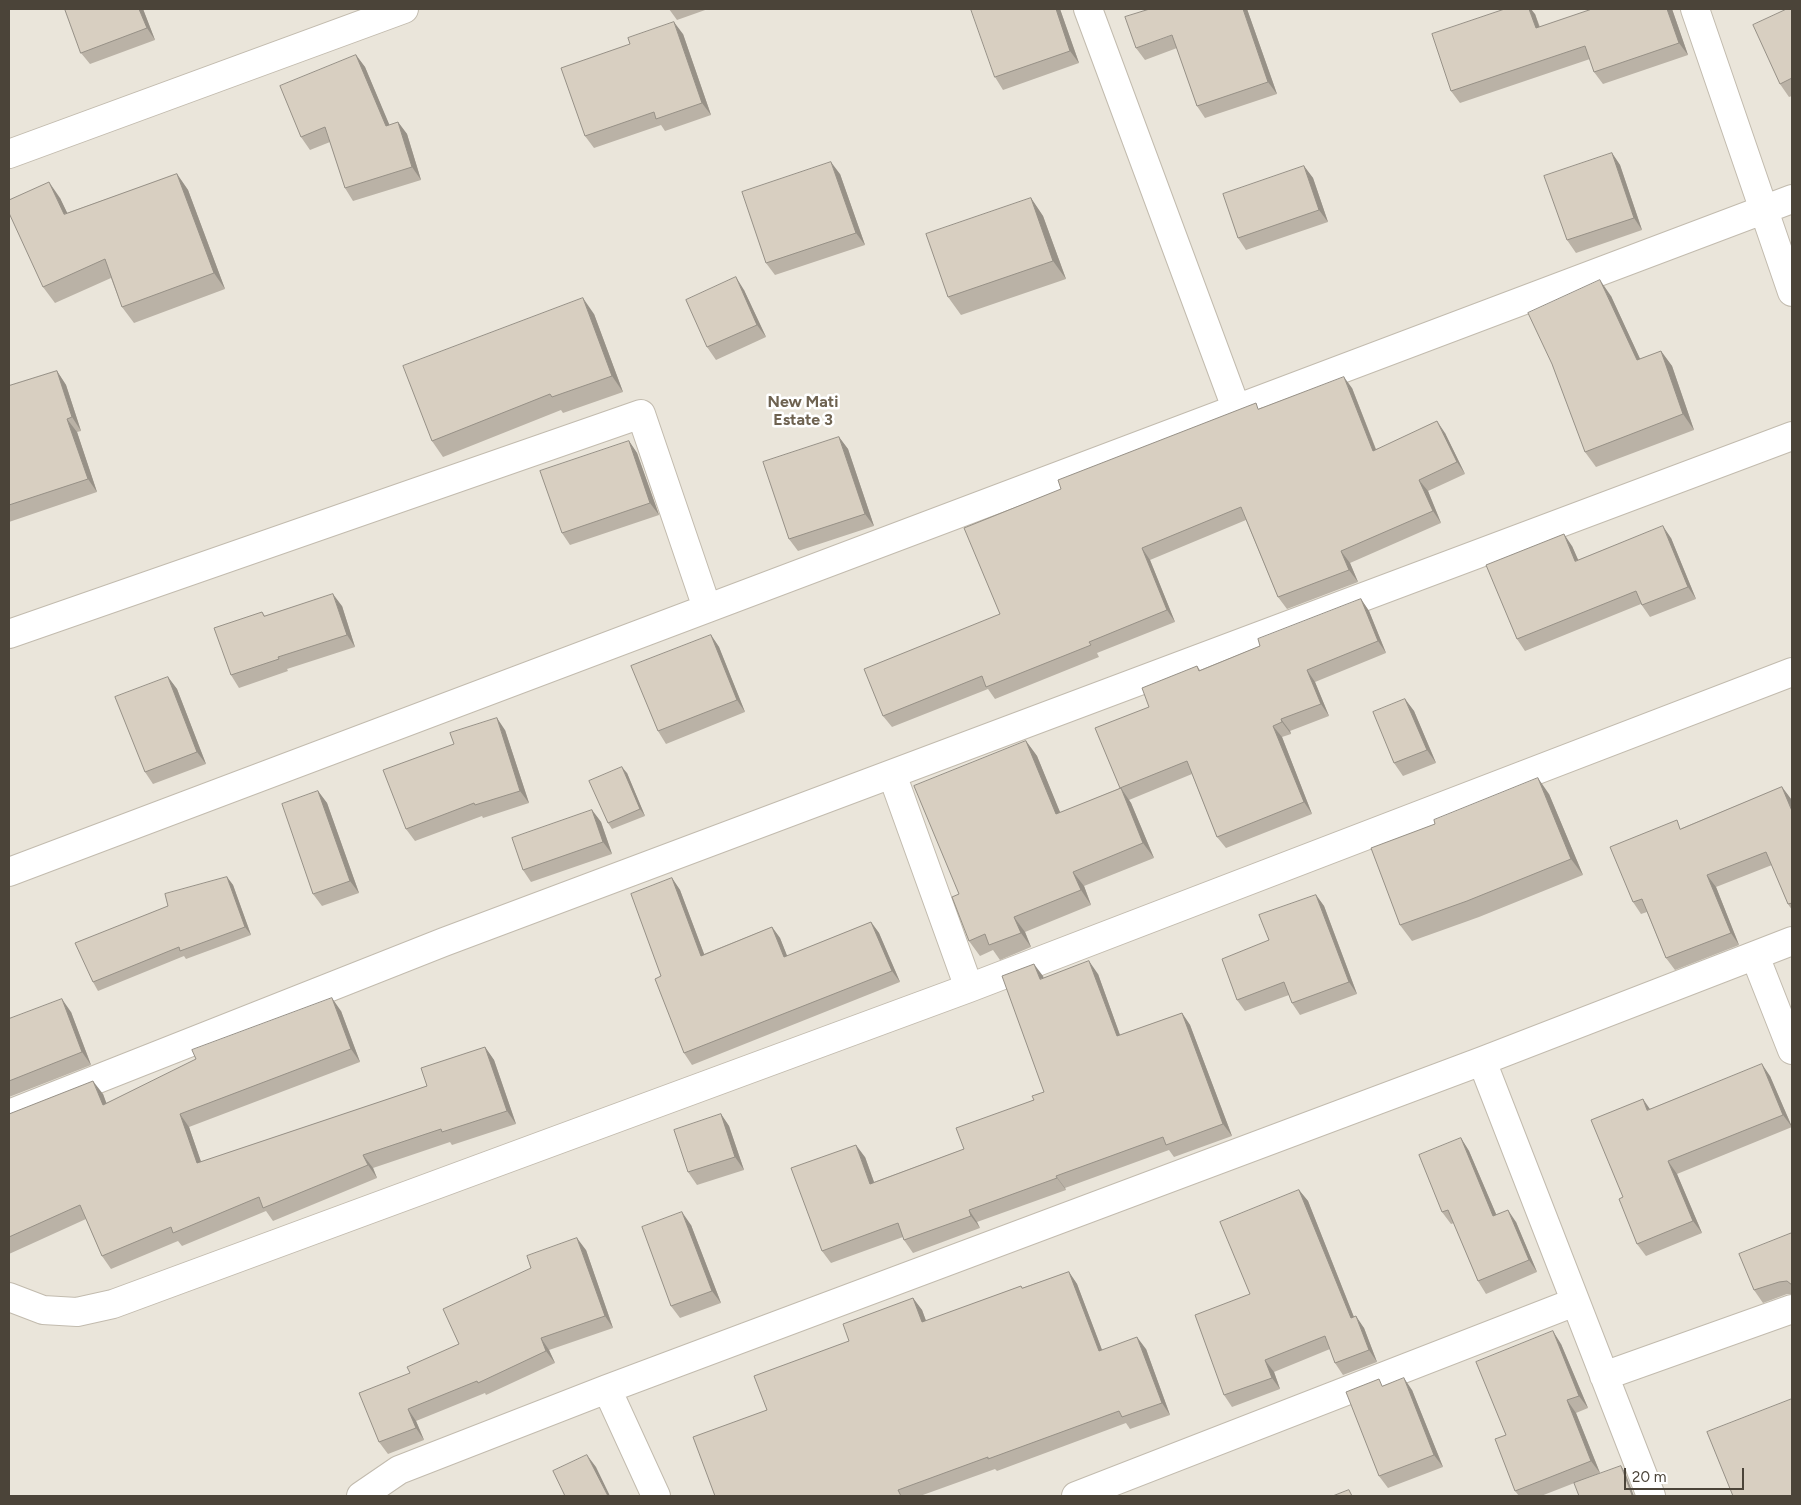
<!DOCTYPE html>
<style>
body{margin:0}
#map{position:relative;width:1801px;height:1505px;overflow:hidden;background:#f6f3ec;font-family:Figtree,sans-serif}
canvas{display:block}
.frame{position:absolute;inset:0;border:10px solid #4b4439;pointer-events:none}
.scale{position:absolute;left:1624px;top:1468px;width:120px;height:22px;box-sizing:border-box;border:2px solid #4b4439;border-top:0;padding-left:6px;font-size:15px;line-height:18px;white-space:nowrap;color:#4b4439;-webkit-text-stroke:4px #fff;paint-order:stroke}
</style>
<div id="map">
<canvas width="1801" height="1505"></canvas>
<div class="frame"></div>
<div class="scale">20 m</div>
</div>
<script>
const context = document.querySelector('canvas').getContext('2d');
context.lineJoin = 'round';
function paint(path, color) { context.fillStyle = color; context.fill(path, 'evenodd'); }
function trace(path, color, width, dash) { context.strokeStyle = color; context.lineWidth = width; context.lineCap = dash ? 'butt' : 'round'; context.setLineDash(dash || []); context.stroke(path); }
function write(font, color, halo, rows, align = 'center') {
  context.font = font + ' Figtree,sans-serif'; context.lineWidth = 5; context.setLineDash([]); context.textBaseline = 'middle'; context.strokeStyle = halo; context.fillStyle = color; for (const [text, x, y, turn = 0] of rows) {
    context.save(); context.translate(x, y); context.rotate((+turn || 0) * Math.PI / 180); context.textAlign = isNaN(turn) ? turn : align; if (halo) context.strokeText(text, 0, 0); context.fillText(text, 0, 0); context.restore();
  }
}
paint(new Path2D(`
 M9 9H1792V1496H9Z`), '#eae5da');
const street = new Path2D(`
 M1088 9 1236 408
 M1695 9 1792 292
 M9 154 404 9
 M9 634 641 414 707 608
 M892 774 969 988
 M9 872 1792 199
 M1755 956 1792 1050
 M1482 1061 1651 1496
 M9 1114 444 942 1792 436
 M9 1297 43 1310 77 1312 113 1304 969 988 1792 672
 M1604 1376 1792 1309
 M607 1389 656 1496
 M361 1496 399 1470 607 1389 1482 1061 1792 941
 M1076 1496 1575 1302`);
trace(street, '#c2bbae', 30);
trace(street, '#fff', 28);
paint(new Path2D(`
 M65 9H143L155 40 90 64 81 53Z
 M669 9H708L677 20Z
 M1060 9 1079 63 1003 90 995 77Z
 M1247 9 1277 94 1205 118 1197 106 1177 48 1145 60 1136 48Z
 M1672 9 1688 55 1603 84 1594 72 1590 59 1460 103 1451 91 1535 14 1540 27Z
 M1792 9V96L1789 97 1780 84Z
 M683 34 711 115 665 131 661 125 594 148 585 136Z
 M356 55 365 67 389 125 398 122 407 134 421 180 353 201 345 188 330 142 310 150 301 137Z
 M1612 153 1620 165 1642 230 1576 253 1567 240Z
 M1304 166 1313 178 1328 222 1246 250 1238 238Z
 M177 174 188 190 225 289 134 323 122 307 111 278 55 303 43 287 60 198 67 213Z
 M840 174 865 245 775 275 766 263Z
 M1031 198 1043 216 1066 279 961 315 948 297Z
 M744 290 766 337 716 360 707 347Z
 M1611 296 1640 359 1661 351 1672 366 1694 430 1596 467 1585 452Z
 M594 314 623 392 563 413 561 410 443 457 432 441Z
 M57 371 66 385 81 431 77 432 97 492 9 522V386Z
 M1352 388 1376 449 1445 433 1465 474 1428 491 1441 523 1350 563 1358 582 1287 609 1278 597 1246 520 1150 560 1175 622 1097 653 1099 657 995 699 988 689 892 727 883 716 1000 614 1260 408Z
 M839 437 848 449 874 526 798 551 789 539Z
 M629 441 637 453 659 515 570 545 562 533Z
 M1671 538 1696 599 1650 617 1641 604 1525 651 1517 639 1572 546 1578 560Z
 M1361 599 1369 611 1386 653 1315 682 1329 716 1290 731 1291 734 1282 737 1312 814 1226 848 1217 837 1192 774 1129 800 1131 803 1154 858 1084 886 1091 905 1025 932 1031 947 1000 960 993 950 980 956 969 941 959 894 1026 741 1037 756 1060 813 1120 788 1149 707 1197 666 1200 670 1260 646Z
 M342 606 355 647 287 669 288 671 239 688 231 675 262 612 265 616Z
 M711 635 719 647 745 712 666 744 658 731Z
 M168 677 177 689 206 764 153 784 145 772Z
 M1405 699 1414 711 1436 763 1403 776 1394 763Z
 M505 730 529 803 483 818 482 816 415 841 406 829Z
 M627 773 645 816 612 829 608 823Z
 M1782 787 1791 799 1792 803V910L1788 904 1772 865 1716 887 1739 945 1675 970 1666 958 1647 912 1641 914 1633 902 1682 828Z
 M318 791 327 803 359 893 322 906 313 894Z
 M1549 794 1583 875 1479 917 1412 941 1400 925Z
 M592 810 601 822 612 854 531 882 523 870Z
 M227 877 233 885 251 935 186 959 184 956 98 991 93 982 168 906Z
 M672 878 680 890 704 954 772 927 780 938 787 956 871 922 879 933 900 982 692 1065 684 1053 661 976Z
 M1316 895 1324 906 1357 994 1300 1015 1292 1003 1289 995 1245 1011 1237 1000 1269 940Z
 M1098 974 1120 1035 1182 1013 1190 1025 1232 1136 1174 1157 1169 1150 1065 1188 1066 1190 977 1222 980 1228 913 1253 904 1240 903 1237 831 1263 822 1251 865 1157 874 1182 964 1149 1044 1092V977Z
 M341 1011 360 1062 189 1127 201 1162 427 1086 485 1047 494 1060 516 1124 452 1145 450 1142 373 1168 377 1178 273 1221 266 1211 182 1246 178 1241 111 1269 102 1256 86 1219 9 1254V1114L103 1094 106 1103Z
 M71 1012 91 1065 9 1097V1019Z
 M1770 1076 1792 1127 1677 1174 1702 1233 1646 1256 1637 1244 1650 1109Z
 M721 1114 729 1126 744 1170 697 1185 688 1172Z
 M1461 1138 1469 1151 1496 1214 1516 1222 1537 1272 1486 1294 1478 1281 1454 1223 1451 1224 1442 1212Z
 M1299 1190 1308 1201 1354 1317 1364 1328 1377 1362 1343 1375 1335 1363 1330 1349 1274 1372 1280 1389 1232 1407 1224 1395 1250 1294Z
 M691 1225 721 1303 680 1318 671 1306Z
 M1792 1233V1294H1787L1763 1303 1754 1290Z
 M586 1250 613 1328 549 1350 555 1363 486 1395 485 1393 416 1421 424 1440 388 1454 379 1442 410 1373 459 1344Z
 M1069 1272 1077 1284 1102 1350 1146 1349 1170 1415 1130 1429 1126 1423 997 1471 995 1469 920 1496H715L767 1410 849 1341 913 1298 922 1310 926 1321 1021 1286 1022 1288Z
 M1561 1344 1588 1408 1576 1413 1600 1473 1541 1496H1519L1515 1491 1506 1435Z
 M1384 1386 1412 1390 1443 1467 1388 1488 1379 1476Z`), '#bab2a6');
paint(new Path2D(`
 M139 9H143L155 40 147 28Z
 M1056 9H1060L1079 63 1070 51Z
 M1243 9H1247L1277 94 1268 82Z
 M1529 9H1531L1535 14 1544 41 1536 28Z
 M1667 9H1672L1688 55 1679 43Z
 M674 22 683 34 711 115 702 103Z
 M356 55 365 67 395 138 386 126Z
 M398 122 407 134 421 180 412 167Z
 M1612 153 1620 165 1642 230 1634 218Z
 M831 162 840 174 865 245 856 233Z
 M1304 166 1313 178 1328 222 1319 210Z
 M177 174 188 190 225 289 214 273Z
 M49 182 60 198 76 231 64 214Z
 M1031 198 1043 216 1066 279 1053 261Z
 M736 277 744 290 766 337 757 325Z
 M1600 280 1611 296 1648 376 1637 360Z
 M583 298 594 314 623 392 612 376Z
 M1661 351 1672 366 1694 430 1683 414Z
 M57 371 66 385 81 431 72 417Z
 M1344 377 1352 388 1381 463 1373 451Z
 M67 419 77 432 97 492 88 479Z
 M1437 421 1445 433 1465 474 1457 462Z
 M839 437 848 449 874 526 865 514Z
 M629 441 637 453 659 515 650 503Z
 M1419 480 1428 491 1441 523 1433 511Z
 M1663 526 1671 538 1696 599 1688 587Z
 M1564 534 1572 546 1584 573 1575 561Z
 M1142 548 1150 560 1175 622 1167 610Z
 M1341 551 1350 563 1358 582 1349 570Z
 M333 594 342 606 355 647 347 635Z
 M1361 599 1369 611 1386 653 1378 641Z
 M711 635 719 647 745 712 737 700Z
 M1307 670 1315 682 1329 716 1321 704Z
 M168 677 177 689 206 764 197 752Z
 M1405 699 1414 711 1436 763 1427 750Z
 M497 718 505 730 529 803 520 791Z
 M1281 719 1290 731 1291 734 1282 722Z
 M1273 726 1282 737 1312 814 1304 802Z
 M1026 741 1037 756 1067 829 1056 814Z
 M622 767 627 773 645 816 640 809Z
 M1538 778 1549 794 1583 875 1571 859Z
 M1782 787 1791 799 1792 803V812Z
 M1121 788 1131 803 1154 858 1143 843Z
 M318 791 327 803 359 893 350 881Z
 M592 810 601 822 612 854 603 842Z
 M1073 872 1084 886 1091 905 1081 890Z
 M1707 875 1716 887 1739 945 1731 933Z
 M227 877 233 885 251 935 245 927Z
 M672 878 680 890 709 967 701 956Z
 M1316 895 1324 906 1357 994 1349 982Z
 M1014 917 1025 932 1031 947 1021 933Z
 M871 922 879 933 900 982 892 971Z
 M772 927 780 938 792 968 784 957Z
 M1089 961 1098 974 1125 1049 1117 1036Z
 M1034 964 1043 976 1049 991 1040 979Z
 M332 998 341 1011 360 1062 351 1049Z
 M62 999 71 1012 91 1065 82 1052Z
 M1182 1013 1190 1025 1232 1136 1223 1124Z
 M485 1047 494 1060 516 1124 507 1111Z
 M1762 1064 1770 1076 1792 1127 1783 1115Z
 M93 1081 103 1094 112 1118 103 1105Z
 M1643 1099 1652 1112 1647 1110Z
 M180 1114 189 1127 206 1176 197 1163Z
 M721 1114 729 1126 744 1170 735 1157Z
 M1461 1138 1469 1151 1502 1228 1493 1216Z
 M856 1145 865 1157 879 1196 870 1184Z
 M363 1155 373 1168 377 1178 368 1165Z
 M1668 1161 1677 1174 1702 1233 1693 1221Z
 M1056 1176 1065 1188 1066 1190 1057 1178Z
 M1299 1190 1308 1201 1359 1330 1351 1318Z
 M969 1210 977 1222 980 1228 971 1216Z
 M1508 1210 1516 1222 1537 1272 1529 1260Z
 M682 1212 691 1225 721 1303 712 1291Z
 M577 1238 586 1250 613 1328 605 1316Z
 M1069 1272 1077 1284 1107 1363 1099 1351Z
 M913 1298 922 1310 931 1334 922 1322Z
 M1356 1316 1364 1328 1377 1362 1369 1350Z
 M1553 1331 1561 1344 1588 1408 1579 1396Z
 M1137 1337 1146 1349 1170 1415 1162 1403Z
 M541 1338 549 1350 555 1363 546 1351Z
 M1265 1360 1274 1372 1280 1389 1272 1378Z
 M1404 1378 1412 1390 1443 1467 1434 1455Z
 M1567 1400 1576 1413 1600 1473 1591 1461Z
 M408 1409 416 1421 424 1440 416 1428Z
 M587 1455 596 1467 610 1496H608Z
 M1621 1466 1625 1472 1634 1496 1632 1495Z`), '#979187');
const building = new Path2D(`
 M65 9H139L147 28 81 53Z
 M971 9H1056L1070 51 995 77Z
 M1150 9H1243L1268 82 1197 106 1172 35 1136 48 1125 17Z
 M1505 9H1529L1536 28 1592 9H1667L1679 43 1594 72 1585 46 1451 91 1432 34Z
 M1787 9H1792V78L1780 84 1753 25Z
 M674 22 702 103 656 119 654 112 585 136 561 68 630 44 628 38Z
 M356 55 386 126 398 122 412 167 345 188 325 127 301 137 280 86Z
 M1612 153 1634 218 1567 240 1544 176Z
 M831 162 856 233 766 263 742 192Z
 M1304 166 1319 210 1238 238 1223 194Z
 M177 174 214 273 122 307 105 259 43 287 9 213V200L49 182 64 214Z
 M1031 198 1053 261 948 297 926 234Z
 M736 277 757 325 707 347 686 300Z
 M1600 280 1637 360 1661 351 1683 414 1585 452 1552 364 1528 313Z
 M583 298 612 376 552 397 550 394 432 441 403 366Z
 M57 371 72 417 67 419 88 479 9 505V386Z
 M1344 377 1373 451 1437 421 1457 462 1419 480 1433 511 1341 551 1349 570 1278 597 1241 507 1142 548 1167 610 1089 642 1091 645 986 687 982 676 883 716 864 669 1000 614 964 528 1061 489 1058 480 1256 403 1258 409Z
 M839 437 865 514 789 539 763 462Z
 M629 441 650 503 562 533 540 471Z
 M1663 526 1688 587 1642 605 1636 591 1517 639 1486 565 1564 534 1575 561Z
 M333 594 347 635 278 657 279 659 231 675 214 628 262 612 264 616Z
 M1361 599 1378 641 1307 670 1321 704 1281 719 1282 722 1273 726 1304 802 1217 837 1187 761 1120 788 1095 728 1149 707 1142 688 1197 666 1199 671 1260 646 1258 639Z
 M711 635 737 700 658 731 631 666Z
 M168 677 197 752 145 772 115 697Z
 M1405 699 1427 750 1394 763 1373 712Z
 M497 718 520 791 475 805 474 803 406 829 383 770 454 744 450 733Z
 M1026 741 1056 814 1121 788 1143 843 1073 872 1081 890 1014 917 1021 933 989 945 985 934 969 941 952 897 959 894 914 786Z
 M622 767 640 809 608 823 589 781Z
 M1538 778 1571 859 1467 901 1400 925 1371 848 1435 824 1434 820Z
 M1782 787 1792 811V903L1788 904 1766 852 1707 875 1731 933 1666 958 1642 899 1633 902 1610 847 1677 820 1680 829Z
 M318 791 350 881 313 894 282 804Z
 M592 810 603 842 523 870 512 838Z
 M227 877 245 927 180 951 179 947 93 982 75 943 168 906 165 894Z
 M672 878 701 956 772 927 784 957 871 922 892 971 684 1053 655 979 661 976 631 894Z
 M1316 895 1349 982 1292 1003 1284 982 1237 1000 1222 959 1269 940 1259 915Z
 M1089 961 1117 1036 1182 1013 1223 1124 1166 1145 1163 1137 1056 1176 1057 1178 969 1210 971 1216 904 1240 898 1223 822 1251 791 1168 856 1145 870 1184 964 1149 956 1128 1034 1100 1032 1096 1044 1092 1002 976 1034 964 1040 979Z
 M332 998 351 1049 180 1114 197 1163 427 1086 421 1068 485 1047 507 1111 442 1132 441 1129 363 1155 368 1165 263 1208 259 1197 173 1233 171 1227 102 1256 80 1205 9 1237V1114L93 1081 103 1105 196 1059 192 1050Z
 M62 999 82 1052 9 1081V1019Z
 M1762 1064 1783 1115 1668 1161 1693 1221 1637 1244 1619 1199 1623 1197 1591 1120 1643 1099 1647 1110Z
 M721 1114 735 1157 688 1172 674 1130Z
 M1461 1138 1493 1216 1508 1210 1529 1260 1478 1281 1448 1210 1442 1212 1419 1155Z
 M1299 1190 1351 1318 1356 1316 1369 1350 1335 1363 1325 1336 1265 1360 1272 1378 1224 1395 1195 1315 1250 1294 1220 1222Z
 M682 1212 712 1291 671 1306 642 1227Z
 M1792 1233V1285L1787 1281 1779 1282 1754 1290 1739 1254Z
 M577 1238 605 1316 541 1338 546 1351 478 1383 477 1381 408 1409 416 1428 379 1442 359 1393 410 1373 407 1367 459 1344 443 1309 531 1268 527 1256Z
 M1069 1272 1099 1351 1137 1337 1162 1403 1122 1417 1119 1411 988 1459V1457L898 1490 901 1496H715L693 1437 767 1410 754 1376 849 1341 843 1324 913 1298 922 1322 1021 1286 1022 1288Z
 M1553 1331 1579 1396 1567 1400 1591 1461 1515 1491 1495 1439 1506 1435 1476 1362Z
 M1404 1378 1434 1455 1379 1476 1346 1392 1379 1379 1382 1386Z
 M1792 1399V1496H1733L1707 1432Z
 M587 1455 608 1496H565L553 1471Z
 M1621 1466 1632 1495 1630 1496H1579L1574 1483Z
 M1349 1490 1352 1496H1333Z`);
paint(building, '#d8cfc1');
trace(building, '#979187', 1);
write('bold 16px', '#6e6250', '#fff', [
 ["New Mati",803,402],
 ["Estate 3",803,420]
]);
</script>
